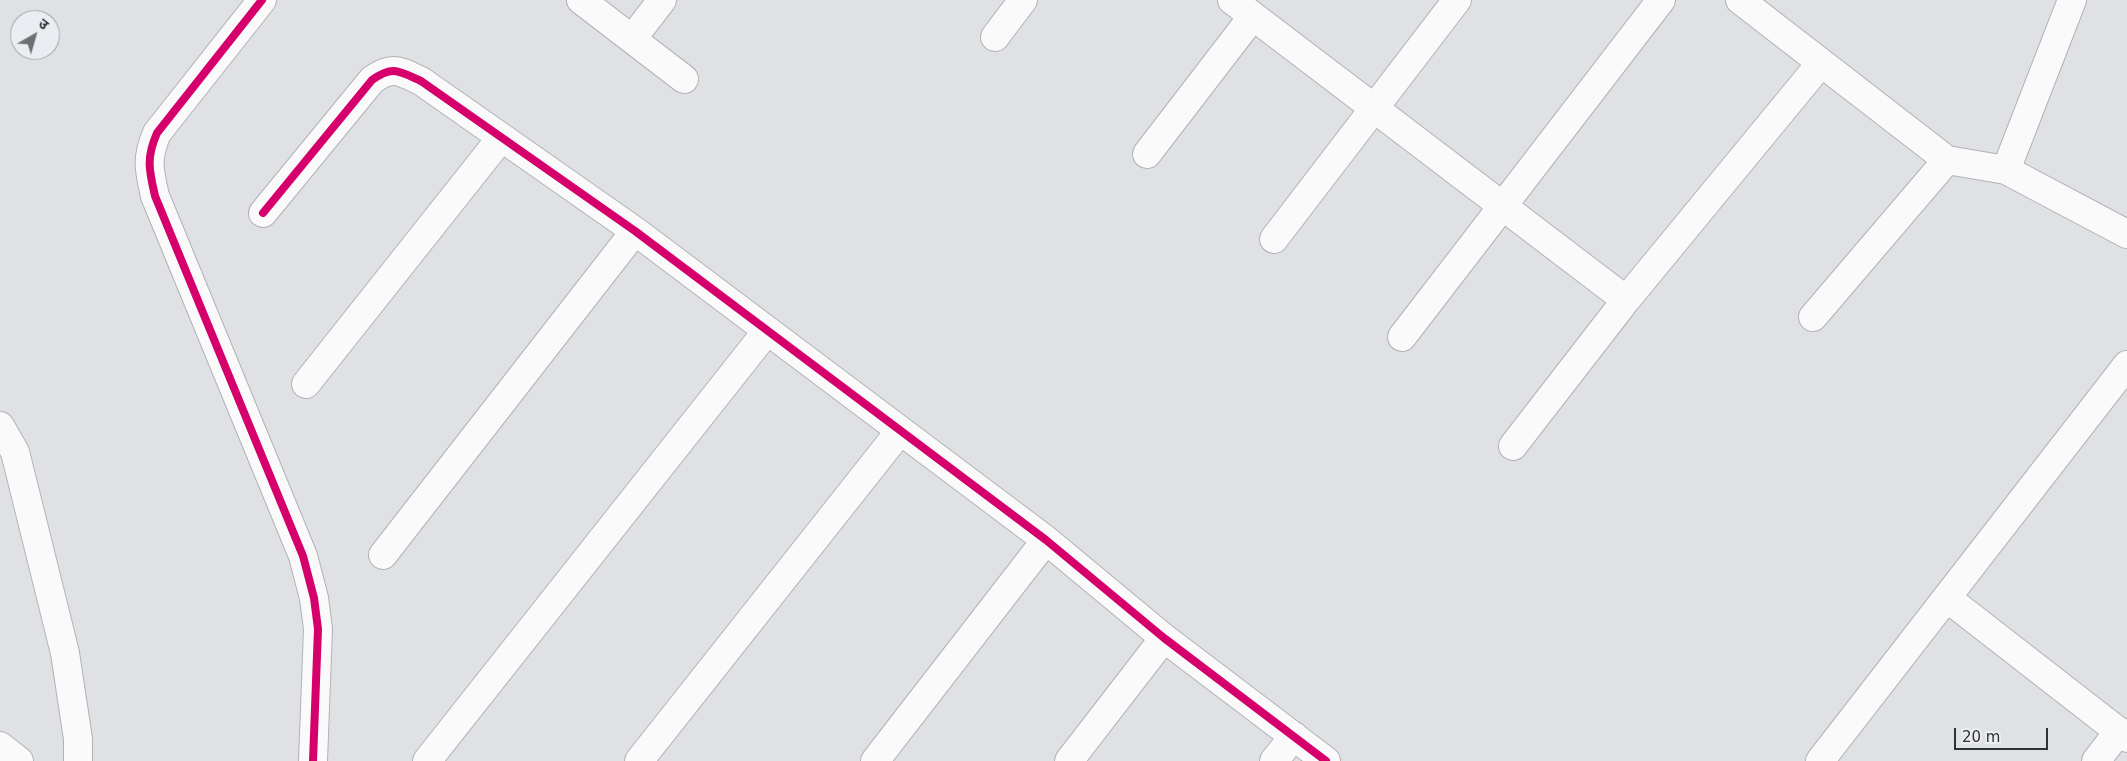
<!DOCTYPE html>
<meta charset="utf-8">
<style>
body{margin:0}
#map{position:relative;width:2127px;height:761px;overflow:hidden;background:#e0e1e4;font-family:"DejaVu Sans","Noto Sans Devanagari",sans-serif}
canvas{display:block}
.north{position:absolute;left:10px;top:10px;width:50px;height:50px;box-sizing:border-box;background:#ecedf2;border:1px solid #a1a2a5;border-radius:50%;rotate:38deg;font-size:14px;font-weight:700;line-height:20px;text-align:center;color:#303132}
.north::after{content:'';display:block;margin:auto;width:18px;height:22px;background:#6e6f70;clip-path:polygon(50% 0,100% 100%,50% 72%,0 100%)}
.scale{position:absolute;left:1954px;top:728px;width:94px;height:22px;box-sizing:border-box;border:2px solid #303132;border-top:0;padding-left:6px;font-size:15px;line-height:18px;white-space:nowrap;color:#303132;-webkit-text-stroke:4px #ecedf2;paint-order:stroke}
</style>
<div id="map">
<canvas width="2127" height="761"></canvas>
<div class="north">उ</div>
<div class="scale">20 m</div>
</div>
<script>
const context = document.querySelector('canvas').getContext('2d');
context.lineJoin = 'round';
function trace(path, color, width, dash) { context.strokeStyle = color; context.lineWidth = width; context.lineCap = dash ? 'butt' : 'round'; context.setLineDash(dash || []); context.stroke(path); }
const minor = new Path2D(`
 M262 0 157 133C146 158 149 170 155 196L303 556 314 598 318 629 313 761
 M581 0 684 79
 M1232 0 1626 300
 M1740 0 1947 160 2006 170 2127 234
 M995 37 1023 0
 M632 39 662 0
 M1147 154 1253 16
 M2006 170 2072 0
 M263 213 372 80C393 65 399 71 421 81L635 231 1046 540 1164 638 1326 761
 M1274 239 1457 0
 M1813 317 1947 160
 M1402 337 1661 0
 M306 384 501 138
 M0 426 15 452 65 653 78 739V761
 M1513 446 1626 300 1821 63
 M383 555 635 231
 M1947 598 2127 738
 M0 746 19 761
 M427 761 767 331
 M639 761 900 431
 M875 761 1046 540
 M1069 761 1164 638
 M1274 761 1294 736
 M1820 761 2127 365
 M2096 761 2119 731`);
trace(minor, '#b1b2b4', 30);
trace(minor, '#fafafb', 28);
trace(new Path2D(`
 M262 0 157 133C146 158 149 170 155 196L303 556 314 598 318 629 313 761
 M263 213 372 80C393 65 399 71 421 81L635 231 1046 540 1164 638 1326 761`), '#d6006c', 8);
</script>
